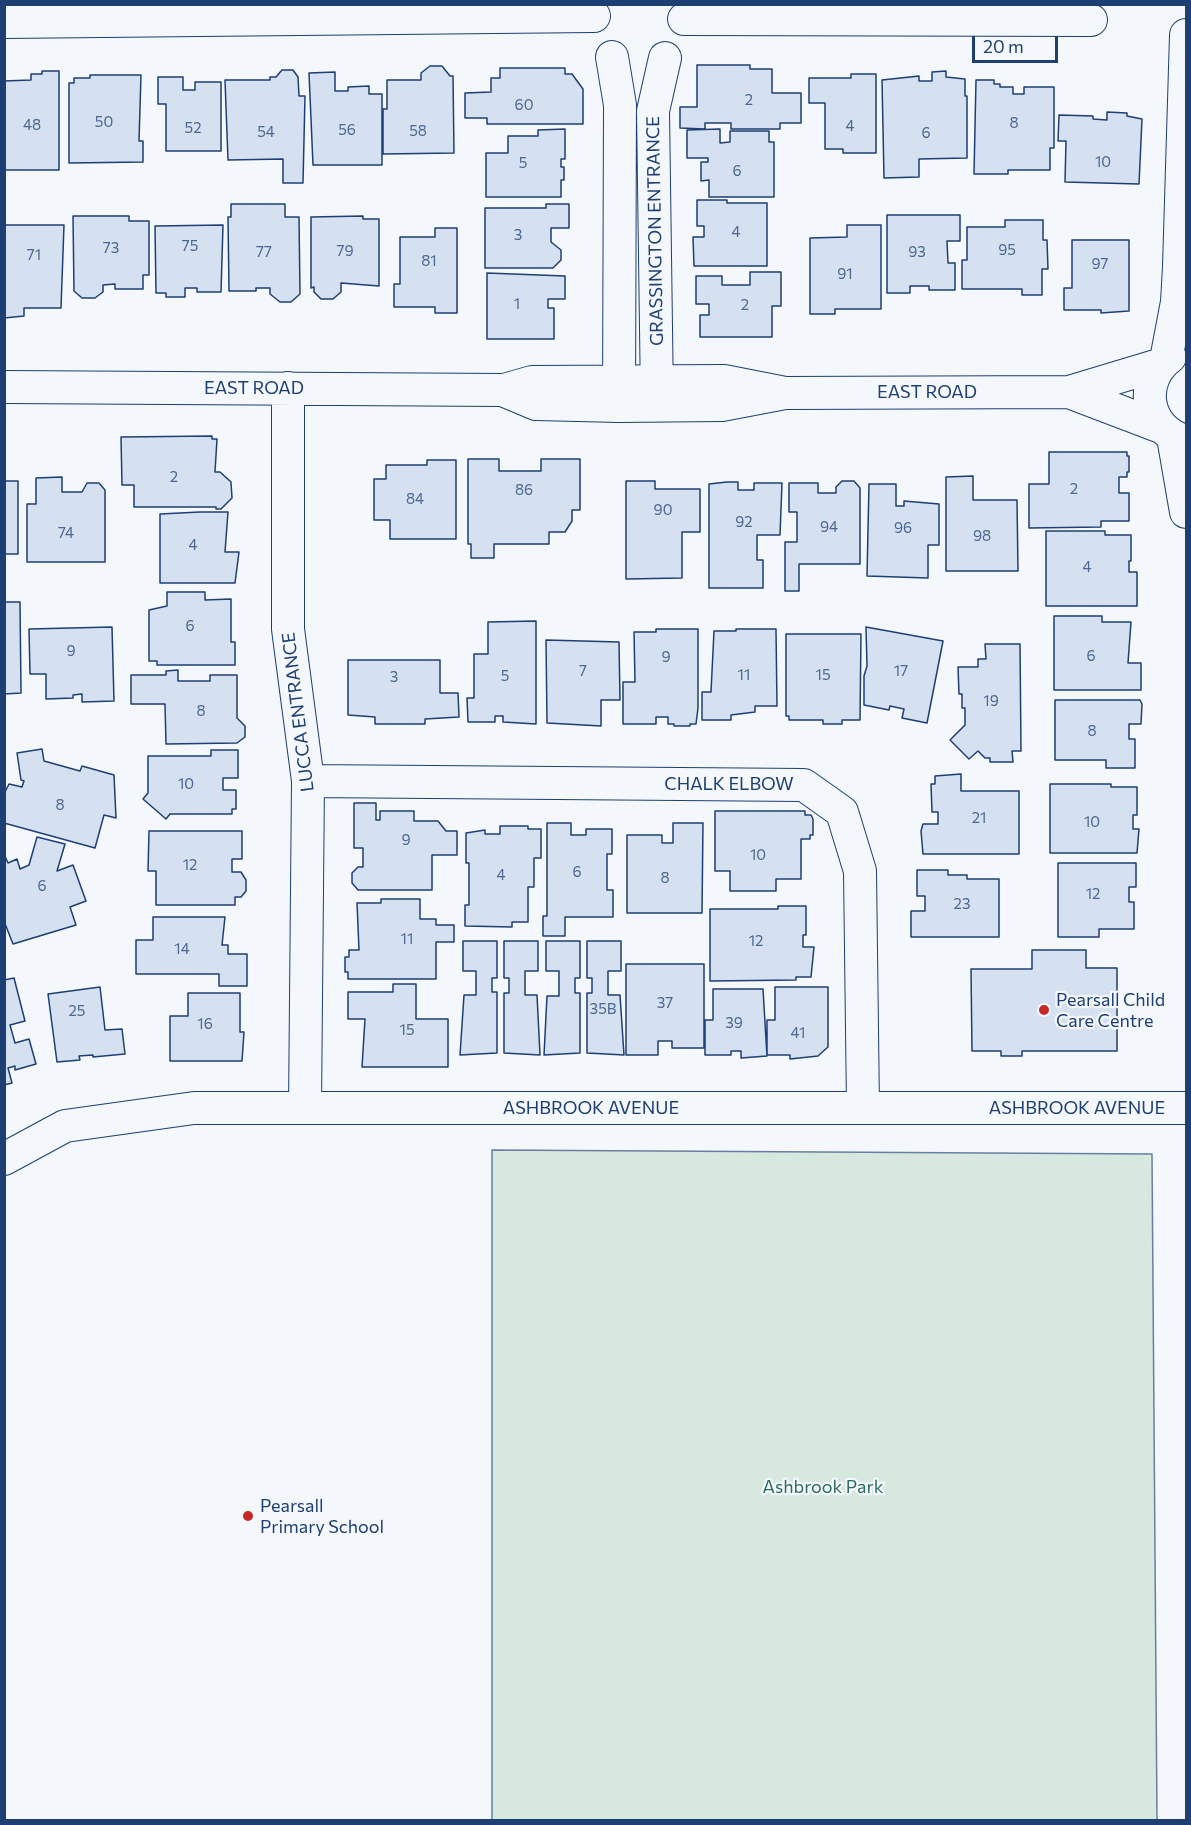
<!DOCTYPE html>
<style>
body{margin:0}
#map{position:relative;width:1191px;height:1825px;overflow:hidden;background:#f4f7fb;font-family:Commissioner,sans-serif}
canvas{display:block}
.frame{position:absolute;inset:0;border:6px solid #1d3f73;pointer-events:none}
.scale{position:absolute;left:972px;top:36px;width:86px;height:27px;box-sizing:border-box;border:3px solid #1d3f73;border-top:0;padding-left:8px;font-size:18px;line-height:21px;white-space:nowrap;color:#1d3f73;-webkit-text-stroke:4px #f4f7fb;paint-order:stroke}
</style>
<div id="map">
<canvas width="1191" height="1825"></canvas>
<div class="frame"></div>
<div class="scale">20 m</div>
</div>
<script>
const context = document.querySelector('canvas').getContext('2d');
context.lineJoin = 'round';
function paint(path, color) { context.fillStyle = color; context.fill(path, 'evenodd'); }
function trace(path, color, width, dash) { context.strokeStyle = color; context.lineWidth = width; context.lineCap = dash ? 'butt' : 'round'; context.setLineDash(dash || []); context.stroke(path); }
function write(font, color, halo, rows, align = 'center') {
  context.font = font + ' Commissioner,sans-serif'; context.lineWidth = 4.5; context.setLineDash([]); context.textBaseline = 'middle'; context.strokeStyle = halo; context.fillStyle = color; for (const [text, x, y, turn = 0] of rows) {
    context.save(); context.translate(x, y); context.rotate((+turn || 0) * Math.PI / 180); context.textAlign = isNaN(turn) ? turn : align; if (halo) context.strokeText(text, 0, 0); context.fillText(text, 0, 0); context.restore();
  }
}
const green = new Path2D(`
 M492 1150 1152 1154 1157 1820H492Z`);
paint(green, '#d7e8df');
trace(green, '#687fa3', 1.5);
const building = new Path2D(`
 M697 65H750V69H772V93H801V123H780V129H731V123H705V129L680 128V107H697Z
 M430 66H442L450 76H453L454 153 383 154V109H387V80H421V73Z
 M500 68H565V74H572L583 89V124H487V118H465V93L491 92V78H500Z
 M282 70H293L298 77 299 96H305L303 183H283V159L228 160 225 80H270V77H276Z
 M42 71H59V170H4V81L31 80V74H42Z
 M946 71V77L965 79V96H967V158L919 159V177L884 178 882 80 919 76V81H932V72Z
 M335 72V91H348V87L369 86V94H382V165H313L309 73Z
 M851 74H876V153H843V149H825V103H809V78H851Z
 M90 75H141L139 141H143V162L69 163V83H74V78H90Z
 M158 77H183V90H195V82H221V151H166V104H158Z
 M976 80H994V84H1000V87H1013V94H1024V87H1054V148H1050V170H1008V174H974Z
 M1107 112 1127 113V116L1142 119 1139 184 1065 182 1066 141H1058L1059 115 1093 116V119L1107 120Z
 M565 129V159H561V167H564V180H561V197H486V153H508V136H538V130Z
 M720 129V143L730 142V131H769V142H774V197H709V180L701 181V162H708V158H687V130Z
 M697 200H727V203H767V266H694L693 237H704V226H697Z
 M231 204H285V217H299L300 294 291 302H280L270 294V288H256V291H229L228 217H231Z
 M546 204H569V228H551V242L561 250V260L553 268H485V208H546Z
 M887 215H960V241H947L948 263H955V290H929V286H910V293H887Z
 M73 216H129V221H149V275H143V289H115V284L103 285V292L95 298H82L74 291Z
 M363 216V219H379V286L341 283V292L333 299H321L314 292V287L311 288V217Z
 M1005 220H1043V240H1047L1048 269H1042V295H1022V289H962V260H967V227H1005Z
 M4 225H64L61 308H24V316L4 318Z
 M223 225 221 292H197V288H185V297H166V293H156L155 226Z
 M847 225H881V309H835V314H810V238L847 237Z
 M435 228H457V313H435V307H394V284H400V237H435Z
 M1072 240H1129V311L1101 313V310H1064V288H1072Z
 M750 272H781V306H772V337H700V315H709V304H696V276H722V285H750Z
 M487 273 565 276V299H548V308H554V339H487Z
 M212 436V439H217L215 472H220L231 482 232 498 221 509H216V507H134V485H122L121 437Z
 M1049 452H1127V456H1129V472H1127V477H1119V493H1129V521H1101V527L1029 528V484H1049Z
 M468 459H499V471H541V459H580V510H572V521L565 532H549V544H494V558H471V544H468Z
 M427 460H456V539H390V520H374V479H386V465H427Z
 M973 476V500H1017L1018 571H946V477Z
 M62 477V492H82L87 483H99L105 490V562H27V504H36V478Z
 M4 481H18V554H4Z
 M626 481H655V489H700V532H682V578L626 579Z
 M842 481H854L860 488V564H799V591H785V542H797V512H789V483H818V493H836V487Z
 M727 482H738V490H754V483H782L780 535H757V560H763V588H709V484Z
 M869 484H896V506H904V501L939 504V545H928V578L867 576Z
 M200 512H228L225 552H239L235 583H160V514Z
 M1046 531H1105V535H1131V561H1129V572H1137V606H1046Z
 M167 592H205V600L231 599V642H235V665H157V661H149V610L167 606Z
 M4 602H20L21 693 4 694Z
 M1054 616H1102V622H1131L1128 663H1141V690H1054Z
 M536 621V724L503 722V716H495V722H468L467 698H474V654H488V622Z
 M112 627 114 701 82 702V694L73 695V698L46 699V674H30L29 629Z
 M866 627 943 641 927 723 902 718 904 709 890 706 889 710 864 705V676L867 666Z
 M656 629H698V708L696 724H690V726H674V724H668V717H656V724H623V682H635L634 632H656Z
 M736 629H776L777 706H755V712L731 715V720H702V692H711L714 631H736Z
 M786 634H861L860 720H842V724H823V720H789V716H786Z
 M546 640 619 642 620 700H601V726L547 723Z
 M985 644H1020L1021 751H1012L1013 762H990V758H985L978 751 969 759 950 740 965 725V708H962V694H959L958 667H978V659H986Z
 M348 660H440V693H458L459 717 425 719V724H375V717L348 715Z
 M178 670V681H210V675H237V718L245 726V737L237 743 166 744 165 704H131V675H166V671Z
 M1055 700H1140L1142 704 1141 724H1129V739H1135V768H1106V760H1055Z
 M42 749 44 761 80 771 82 766 114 775 116 818 104 815 95 848 4 823V794L9 784 22 787 24 781 21 780 17 753Z
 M211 750H238V778H223V790H236V809H232V814H170L166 819 143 799 148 793V756H211Z
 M961 774V791H1019V854H923L921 831 923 824H938V812H932L931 784H935V776Z
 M1050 784H1111V787H1137V815H1133V829H1139L1137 853H1050Z
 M354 803H376V820H380V811H414V821H438L446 831H457V855H432V890H358L352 883V873L358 867H363V848H354Z
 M715 811H805V815H811L813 819V835H810V839H801V879H776V891H730V871H715Z
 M547 823H571V835H586V829H612V854H607V890H613V917H565V936H543V916H547Z
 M673 823H703L702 913H627V835H662V843H673Z
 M500 826H528V829H541V858H534V887H528V922H512V927L465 926V905H469V863H466V833L485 830V834H500Z
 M149 831H242V859H232V872H241L246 880V891L241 897H235V905H156V871H148Z
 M37 837 65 844 57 871 73 865 86 901 70 907 76 925 13 944 4 921V854L8 863 17 859 20 869 29 865Z
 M1058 863H1136V887H1129V902H1134V929H1099V937H1058Z
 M917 870H948V875H967V879H999V937H911V911H925V896H917Z
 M381 899H420V919H436V925H454V942H436V979H348V972H345V957H349V950H359L357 903H381Z
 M778 906H806V935H803V947H814L811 977H796V980L710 981V909H778Z
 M153 917H225L222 945H228V954H247V986H219V974H136V940H153Z
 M463 941H497V978H492V992H497V1053L460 1055 464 995H476V971H463Z
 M504 941H538V971H525V995H537L540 1055 504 1053V993H509V978H504Z
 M546 941H580V978H575V993H580V1053L544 1055 547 996H559V971H546Z
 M587 941H621V971H608V995H620L624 1055 587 1053V993H592V978H587Z
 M1032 950H1086V968H1117V1051H1022V1056H1001V1051H972L971 969H1032Z
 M626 964H704V1048H672V1041H658V1055H626Z
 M14 978 25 1021 10 1025 15 1043 29 1039 36 1064 15 1070V1066L8 1068 12 1083 4 1085V980Z
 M393 984H416V1019H448V1067H362L365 1019H348V992H393Z
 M100 987 105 1030 122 1029 125 1054 93 1057V1055L79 1056 80 1060 57 1062 48 994Z
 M775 987H828V1047L818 1056 790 1059V1055H767V1020H775Z
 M713 989H763L767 1056 741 1058V1051H731V1055H705V1020H713Z
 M188 993H240V1032H244L242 1061H170V1016H188Z`);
paint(building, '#d5e0f0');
trace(building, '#1d3f73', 1.5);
const minor = new Path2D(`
 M684 19 1091 20
 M4 22 594 16
 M612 57 620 105 619 402
 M1170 357C1137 382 1146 430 1186 441
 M1166 360 1177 302 1179 267 1186 35
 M4 387 504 390 532 382 724 381 785 393
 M288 388V629L308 781 305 1108
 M505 391 536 404 619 406 722 405 785 393 1069 392 1162 364
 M1069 392 1161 427
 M657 400 653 111 665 58
 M1173 437 1186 512
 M308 781 804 785 842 812 860 871 863 1108
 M4 1159 65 1126 194 1108H1186`);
trace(minor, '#1d3f73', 34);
trace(minor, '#f4f7fb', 32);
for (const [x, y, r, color] of [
 [1044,1010,6,"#c62828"],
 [248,1516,6,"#c62828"]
]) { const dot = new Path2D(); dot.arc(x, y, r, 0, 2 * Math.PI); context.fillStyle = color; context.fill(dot); trace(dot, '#f4f7fb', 2); }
write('15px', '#4b6792', null, [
 ["2",749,100],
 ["60",524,105],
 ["50",104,122],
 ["8",1014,123],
 ["48",32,125],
 ["4",850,126],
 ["52",193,128],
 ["56",347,130],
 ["58",418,131],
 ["54",266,132],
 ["6",926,133],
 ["10",1103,162],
 ["5",523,163],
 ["6",737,171],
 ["4",736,232],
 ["3",518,235],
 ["75",190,246],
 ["73",111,248],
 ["95",1007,250],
 ["79",345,251],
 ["77",264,252],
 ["93",917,252],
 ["71",34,255],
 ["81",429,261],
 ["97",1100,264],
 ["91",845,274],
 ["1",517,304],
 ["2",745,305],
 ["2",174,477],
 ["2",1074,489],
 ["86",524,490],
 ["84",415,499],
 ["90",663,510],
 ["92",744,522],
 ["94",829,527],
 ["96",903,528],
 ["74",66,533],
 ["98",982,536],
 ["4",193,545],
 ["4",1087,567],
 ["6",190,626],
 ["9",71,651],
 ["6",1091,656],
 ["9",666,657],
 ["7",583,671],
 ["17",901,671],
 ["11",744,675],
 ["15",823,675],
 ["5",505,676],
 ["3",394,677],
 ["19",991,701],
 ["8",201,711],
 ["8",1092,731],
 ["10",186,784],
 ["8",60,805],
 ["21",979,818],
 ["10",1092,822],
 ["9",406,840],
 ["10",758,855],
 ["12",190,865],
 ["6",577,872],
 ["4",501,875],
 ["8",665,878],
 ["6",42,886],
 ["12",1093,894],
 ["23",962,904],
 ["11",407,939],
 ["12",756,941],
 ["14",182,949],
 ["37",665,1003],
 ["35B",603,1009],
 ["25",77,1011],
 ["39",734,1023],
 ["16",205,1024],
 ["15",407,1030],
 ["41",798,1033]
]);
write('18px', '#1d3f73', '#f4f7fb', [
 ["GRASSINGTON ENTRANCE",655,231,-91],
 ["EAST ROAD",254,388],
 ["EAST ROAD",927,392],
 ["LUCCA ENTRANCE",298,712,-97],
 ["CHALK ELBOW",729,784],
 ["ASHBROOK AVENUE",591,1108],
 ["ASHBROOK AVENUE",1077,1108]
]);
write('18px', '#1d3f73', '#f4f7fb', [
 ["Pearsall Child",1056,1000],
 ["Care Centre",1056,1021],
 ["Pearsall",260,1506],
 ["Primary School",260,1527]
], 'left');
write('18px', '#2c6c60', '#f4f7fb', [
 ["Ashbrook Park",823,1487]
]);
</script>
